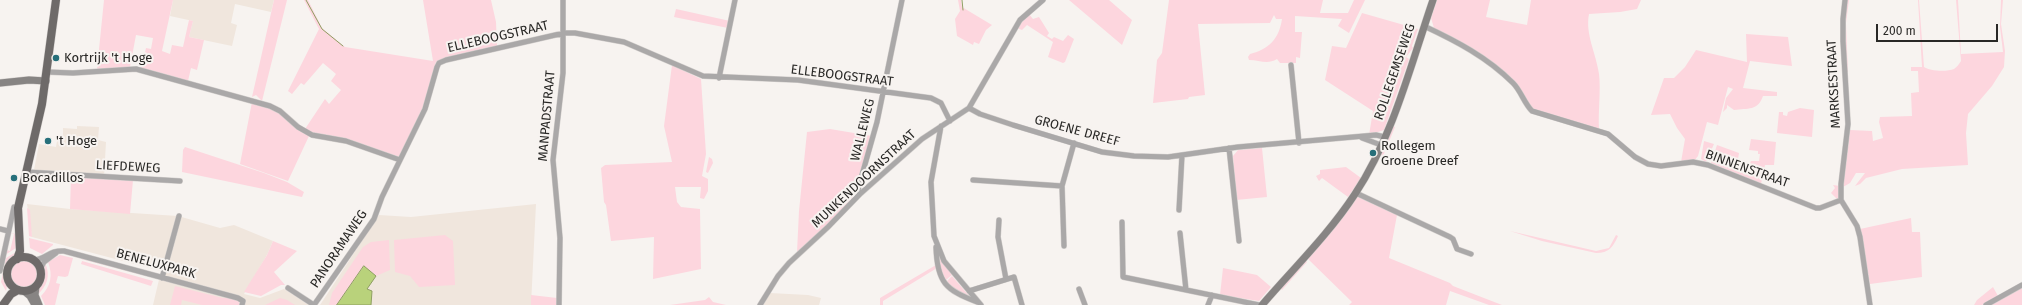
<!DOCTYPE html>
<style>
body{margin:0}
#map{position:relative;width:2022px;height:305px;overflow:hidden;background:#f7f3f0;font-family:"Fira Sans",sans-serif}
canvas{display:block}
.scale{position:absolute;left:1876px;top:24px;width:122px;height:18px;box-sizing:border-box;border:2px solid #292826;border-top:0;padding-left:5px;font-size:12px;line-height:14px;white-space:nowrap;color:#292826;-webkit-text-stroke:3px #f7f3f0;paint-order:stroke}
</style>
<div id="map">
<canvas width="2022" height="305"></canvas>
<div class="scale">200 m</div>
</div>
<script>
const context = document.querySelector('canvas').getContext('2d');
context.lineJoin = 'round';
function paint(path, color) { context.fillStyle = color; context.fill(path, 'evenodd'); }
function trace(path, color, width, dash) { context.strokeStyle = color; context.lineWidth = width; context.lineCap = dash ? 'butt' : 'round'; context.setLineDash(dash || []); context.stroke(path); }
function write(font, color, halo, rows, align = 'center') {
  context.font = font + ' "Fira Sans",sans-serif'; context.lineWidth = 4; context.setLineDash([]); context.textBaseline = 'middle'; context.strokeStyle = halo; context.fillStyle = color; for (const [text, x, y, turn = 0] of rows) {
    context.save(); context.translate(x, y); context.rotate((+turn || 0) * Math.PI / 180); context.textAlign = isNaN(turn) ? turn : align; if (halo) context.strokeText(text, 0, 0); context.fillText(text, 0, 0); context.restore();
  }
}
paint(new Path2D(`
 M173 0H274L271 12 235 4 231 23 237 25 232 46 189 37 193 21 170 16Z
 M77 126 99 127 98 140 106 142 104 177 34 170 39 144 56 147 58 135H63V128L77 129Z
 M27 204 70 209 178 216 220 228 234 225 273 241 267 255 244 294 260 298 284 289 309 305H153L161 271 32 237Z
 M536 204 531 305H320L379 215 411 217Z
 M770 293 808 295 821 298 819 305H763Z`), '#f0e6dd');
paint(new Path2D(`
 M104 0H173L162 51 170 54 172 45 183 47 189 20 193 21 189 37 204 40 197 70 191 68 188 81 141 69 146 48 151 49 153 38 136 35 130 67 97 69Z
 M274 0H287L262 101 256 95 252 97Z
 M304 0H308L322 28 345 47 433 61 423 0H491L496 22 497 46 436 62 423 107 400 156H397L317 135 305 129 325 99 329 104 341 90 331 81 336 74 323 63 304 85 301 83 292 94 288 91 319 29Z
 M958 0H961L962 7 992 25 986 30 979 44 974 42 973 45 957 36 955 19 960 11Z
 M1069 0H1109L1132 20 1122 45Z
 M1169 0H1323L1320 13H1348L1354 0H1365L1349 33 1338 26 1342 19 1295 16V32H1302L1300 58 1296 57V63H1280L1277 59C1267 65 1260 60 1249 60L1248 57 1250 54C1269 49 1279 39 1282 19H1276L1274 15 1270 23 1198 24 1205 95 1189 97 1188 99 1153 103 1157 60 1162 53Z
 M1437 0H1490L1486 17 1527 25 1531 0H1641L1637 9 1620 12 1589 14C1585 34 1596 53 1599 74 1601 91 1598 111 1599 129L1534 111 1508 77 1434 28 1431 18Z
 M1847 0H1849L1846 23 1848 72H1847L1844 24Z
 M1918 0H1919L1924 67C1929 71 1947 72 1954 69 1957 67 1959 64 1961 61L1956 0H1958L1961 54 2003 52 2000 27 2001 0H2003L2001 24 2005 51 2004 67 1992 86 1968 114 1966 133 1968 165 1902 169 1866 178 1860 184 1855 186 1865 173H1856L1850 183 1843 187 1850 130 1872 131 1873 141 1883 138 1879 122 1880 117 1912 116 1911 93 1919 92 1918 71H1911V67H1922Z
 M676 9 730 21 728 28 674 17Z
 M1362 13 1418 29 1412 46 1413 48 1406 57 1409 59 1384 130 1369 135 1373 111 1325 80 1332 46 1346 48Z
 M1029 14 1033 19 1039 17 1049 33 1047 36 1052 39 1054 37 1063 41 1068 35 1074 39 1065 62 1063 63 1048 57 1053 42 1027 25 1022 30 1017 28Z
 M1746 34 1788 37 1792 66 1750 61 1743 88 1777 92V96H1763C1758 111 1748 108 1734 110L1727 105V108L1723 112 1726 98 1733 89 1728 87 1718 125 1707 122 1698 156 1694 161 1681 162 1685 139 1677 128 1670 114 1651 115 1664 78H1674L1685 67 1696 50 1747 62Z
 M672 65 701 79 706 154 702 176 708 179V191L704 199 700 198 701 187H675L677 202 681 207 700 209 701 269 653 279 654 237 611 241 606 205 604 202 601 168 605 165 672 162 664 126Z
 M252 102 274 109 309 136 288 181 240 164Z
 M1800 108 1814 110 1812 137 1777 133 1779 112H1783V115L1787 116 1788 112Z
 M1393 126 1395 127 1383 156 1380 155Z
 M830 129 872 136 853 197 827 225 797 252 799 211 807 132Z
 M1751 139 1776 142 1774 165H1765L1761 184 1711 163 1717 145 1739 153 1738 159 1750 163 1751 161H1759L1760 154H1758V151L1749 150Z
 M1704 141 1714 144 1706 162 1701 159Z
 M185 147 264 173 287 182 304 192 302 197 182 172 183 150Z
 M1262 148 1267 197 1236 200 1233 156 1238 150Z
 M709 157 712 159 713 163 708 173 706 172Z
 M1346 167 1361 178 1348 197 1322 178 1319 181 1316 176 1320 174V170Z
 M71 177 133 180 130 214 70 209Z
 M1833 185 1840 186 1838 200 1831 193 1835 188Z
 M1356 196 1397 215 1389 258 1450 283 1453 286 1502 305H1489L1450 291 1446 305H1349L1352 302 1307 258Z
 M27 208 30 210 32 237 29 236Z
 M1911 218 1912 232H1920L1922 277 1870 284 1860 229Z
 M1510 231 1596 251 1609 248 1616 235 1618 236C1613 247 1609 253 1596 253L1542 241Z
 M10 233 17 234 16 248 5 255 7 250 10 251 14 234Z
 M445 235 453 241 455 285 419 287 410 276 395 272 394 240Z
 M29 238 53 244V245L42 254 30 248Z
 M389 240 390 270 376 276 364 266 337 305H329L332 293 363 247 371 242Z
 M273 241 297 251 274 272 285 285H281L261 296 244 292 267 255Z
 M18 251C15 258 8 261 5 269 3 277 9 283 6 291L1 282 6 258Z
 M60 255 73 258 68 276 65 277 58 276 56 283 60 284 55 305H45L41 296C51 286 53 275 48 262Z
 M938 255 952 275 946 280 947 281 952 276 971 298C943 285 944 284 938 255Z
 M83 258 154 278 81 259Z
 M10 274a14 14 0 1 1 28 0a14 14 0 1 1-28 0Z
 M1305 260 1307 262 1282 290 1281 289Z
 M82 261 153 281 151 286 81 264Z
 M45 263C51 275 47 287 37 295 37 288 41 286 42 279 44 273 43 269 45 263Z
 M936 265 937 268 883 301V305H880V298Z
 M1223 268 1257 275 1271 287 1259 301 1220 295Z
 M175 286 223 298 229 297 239 301 240 305H202L182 300 181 305H170Z
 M1993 287 1998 296 1982 305H1974L1977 300Z
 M2022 288V305H1991Z
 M531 295 557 298 558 305H531Z
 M709 297 713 302 726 305H670L705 300Z
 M280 298 287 300 295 305H265Z`), '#fdd6de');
const water = new Path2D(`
 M364 266 376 276 367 289 372 291 371 305H337Z`);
paint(water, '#b9d27b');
trace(water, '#8e9f62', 1);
trace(new Path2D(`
 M306 0 322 29 343 46
 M962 0 963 10`), '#8e9f62', 1);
const street = new Path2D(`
 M1845 0 1843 19V41L1848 124 1841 184V200L1857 226 1860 237 1870 305
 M1424 26C1456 41 1487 57 1513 83 1521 91 1524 103 1532 111L1608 134 1635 157 1648 164 1661 166 1693 162 1708 165 1816 208H1820L1841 200
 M1291 65 1299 143
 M47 72 73 73 136 69 270 106 280 111 298 127 312 135 346 141 400 160
 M719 78 735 0
 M969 108 980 114 1013 125 1102 152 1134 156 1168 157 1238 147 1376 135 1385 137
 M941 126 931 182 934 236 944 261 981 305
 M1362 138 1381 145
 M1229 148 1239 241
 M27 172 180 181
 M973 180 1062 186
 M1356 193 1450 237 1453 239 1457 249 1471 254
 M860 194 858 190 860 182 877 122 902 0
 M1179 210 1182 155
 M999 220 998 237 1006 279
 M1122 222 1123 277 1259 305
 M0 229 8 231
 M1180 233 1186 290
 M1064 246 1062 186 1074 143
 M936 247C937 283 946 290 977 302
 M33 260C46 260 48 250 64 251L238 298 243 301 242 305
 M40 269 44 262 56 253
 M0 271 14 207
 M162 278 179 216
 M288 288 314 305
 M1079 289 1085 305
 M969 291 1014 277 1022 305
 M314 305 374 219 382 197 425 109 437 67 439 63 446 60 564 33H575L624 42 703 76 798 80 931 98 941 103 950 121
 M559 305 560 238 553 160 563 73V0
 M760 305 778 276 789 263 828 227 860 194 922 139 969 108 1020 20 1043 0
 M1208 305 1212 295
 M1986 305 2022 285`);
const secondary = new Path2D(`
 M0 83 29 80 46 81
 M36 286 35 295 39 305
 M24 291 30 296 35 305
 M1262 305C1293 269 1329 234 1355 194 1393 137 1411 64 1433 0`);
const primary = new Path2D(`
 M7 274a17 17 0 1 1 34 0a17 17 0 1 1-34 0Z
 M17 259 20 251 18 208 42 104 56 0
 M3 305 11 294 18 290`);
trace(street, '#d2cecc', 6);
trace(secondary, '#d2cecc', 8);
trace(primary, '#d2cecc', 9);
trace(street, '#aaa8a8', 5);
trace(secondary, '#878483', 7);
trace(primary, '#6e6a69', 8);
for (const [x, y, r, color] of [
 [56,58,4,"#266f7a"],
 [48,141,4,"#266f7a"],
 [1373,153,4,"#266f7a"],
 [14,178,4,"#266f7a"]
]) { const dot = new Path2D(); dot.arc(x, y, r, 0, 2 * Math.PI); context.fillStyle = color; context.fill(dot); trace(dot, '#f7f3f0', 1.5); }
write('13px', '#292826', '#f7f3f0', [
 ["ELLEBOOGSTRAAT",498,37,-13],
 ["ROLLEGEMSEWEG",1395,72,-71],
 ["ELLEBOOGSTRAAT",842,76,7],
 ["MARKSESTRAAT",1834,84,-93],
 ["MANPADSTRAAT",547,116,-85],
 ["WALLEWEG",863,130,-76],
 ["GROENE DREEF",1077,131,15],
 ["LIEFDEWEG",128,167,3],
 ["BINNENSTRAAT",1747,169,20],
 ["MUNKENDOORNSTRAAT",864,179,-43],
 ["PANORAMAWEG",339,249,-56],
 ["BENELUXPARK",156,264,15]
]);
write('13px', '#292826', '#f7f3f0', [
 ["Kortrijk 't Hoge",64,58],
 ["'t Hoge",56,141],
 ["Rollegem",1381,146],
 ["Groene Dreef",1381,161],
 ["Bocadillos",22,178]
], 'left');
</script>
